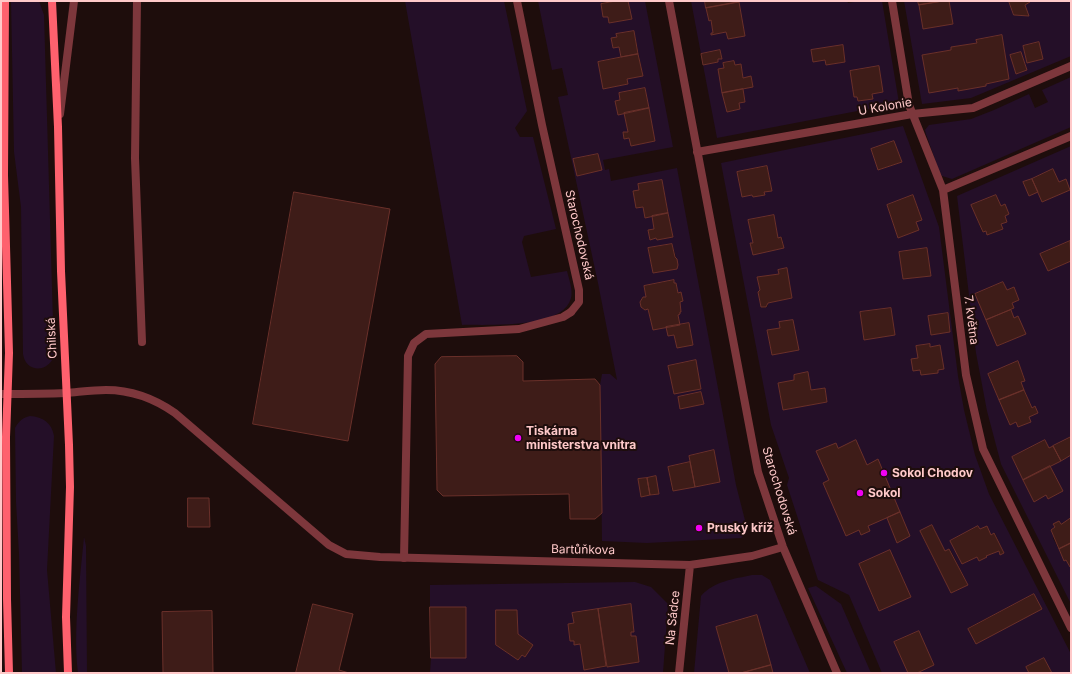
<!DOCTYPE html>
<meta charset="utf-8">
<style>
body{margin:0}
#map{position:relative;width:1072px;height:674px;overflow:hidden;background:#1e0d0c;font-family:Inter,sans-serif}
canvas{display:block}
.frame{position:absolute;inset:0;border:2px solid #ffc9c9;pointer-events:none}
</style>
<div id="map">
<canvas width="1072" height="674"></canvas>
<div class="frame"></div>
</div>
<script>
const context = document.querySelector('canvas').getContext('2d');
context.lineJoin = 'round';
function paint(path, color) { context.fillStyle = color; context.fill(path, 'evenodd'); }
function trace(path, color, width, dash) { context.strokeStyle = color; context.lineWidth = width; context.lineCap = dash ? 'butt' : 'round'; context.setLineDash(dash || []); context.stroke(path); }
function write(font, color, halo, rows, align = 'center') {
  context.font = font + ' Inter,sans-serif'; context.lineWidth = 4; context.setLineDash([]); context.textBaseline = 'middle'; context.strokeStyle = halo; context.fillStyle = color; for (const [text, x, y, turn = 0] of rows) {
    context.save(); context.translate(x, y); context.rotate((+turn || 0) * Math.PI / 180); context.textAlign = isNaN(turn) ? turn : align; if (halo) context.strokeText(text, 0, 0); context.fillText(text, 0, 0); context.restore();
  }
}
paint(new Path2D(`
 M11 1H39L44 15 54 356C48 373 26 373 23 354L21 207 14 152Z
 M405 1H504L527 111 515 128 520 137H533L556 229 524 236 522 242 531 277 567 271C569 279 573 290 571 298 563 330 487 324 462 325Z
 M538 1H602V4H601L603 17H608L609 23 631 19 628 1H645L673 147 603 160 605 170 609 169 611 181 677 168 736 485 748 532 741 538 647 543 602 541 600 385 602 374H610L617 380 598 283 558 97 568 95 562 68 552 70ZM634 31 643 76 627 79 628 84 603 89 598 62 621 57 619 47 613 48 611 39 617 37 616 34ZM645 88 655 141 631 146 629 138 624 139 623 133 628 132 624 113 618 114 615 101 620 100 619 93ZM598 154 601 170 577 176 574 159ZM662 180 673 237 657 240 656 238 650 239 648 230 654 229 652 216 645 218 643 207 636 208 633 192 639 190ZM672 244C674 251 679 263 677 269L653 273 648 248ZM674 280V283H676L678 293 681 292 683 301 680 302 681 312 678 315 680 325 689 323 693 345 677 348 674 335 666 327 653 330 648 309 645 310 641 307 640 302 643 297H646L644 286ZM696 360 701 389 674 394 668 366ZM701 392 704 404 680 409 678 397ZM714 450 720 482 672 491 668 467 690 462 689 456ZM656 476 658 494 641 497 638 479Z
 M691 1H705L709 20 711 21 713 33H711L726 32 728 39 745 36 738 1H847L848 3 860 1H882L899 103 717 138 703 65 718 62V59L722 58 720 50 701 54ZM843 45 845 62 826 65 825 60 813 62ZM734 61 735 65 741 64 743 78 751 76 753 87 743 89 745 102 739 103 740 109 727 112 718 69 724 68 723 63ZM879 66 883 92 872 94 873 99 858 101 857 97H854L850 71Z
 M904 1H918L923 29 953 24 949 1H1009L1014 15 1028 16 1025 5 1030 2V1H1071V56L971 98 922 104ZM1002 35 1009 79 958 90V88L922 55 951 50V47L977 43 976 40ZM1039 42 1043 59 1027 63 1023 46ZM1021 52 1027 70 1016 74 1010 55Z
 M1071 77V127L952 179 942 176 939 171 926 134 925 130 929 125 971 119 994 110 1029 94 1035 108 1048 102 1042 90Z
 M903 126 939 227 958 376 964 410 975 455 989 494 1071 654V673H1052L1044 658 1026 667 1029 673H917L934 665 918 631 894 642 908 673H882L849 595 818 580 787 485 789 478 771 425 721 163ZM894 141 902 162 879 170 871 149ZM767 166 772 191 764 192 765 195 753 197 737 172ZM913 195 922 219 916 222 918 230 898 238 887 205ZM774 215 778 238 782 237 784 248 753 254 750 243H753L748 220ZM927 248 931 276 903 279 899 252ZM787 268 792 298 768 303V306L765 308 761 307 758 292 760 290 757 277 779 274ZM891 308 895 335 864 339 860 312ZM948 313 950 332 931 335 928 316ZM779 322 798 350 772 355 767 330 780 328ZM930 344V347L940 345 938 372 921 375 916 346ZM808 373 811 390 825 388 827 402 783 410 778 383 794 380V375ZM932 525 945 551 950 549 968 585 951 593 920 532ZM978 526 980 529 987 526 991 535 995 533 1004 553 1000 554 999 551 986 556V557L979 561 977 557 962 564 950 541ZM890 551 911 597 874 600 859 564ZM1034 594 1042 609 976 643 968 628Z
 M1071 146V244L1070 241 1041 254 1048 271 1071 261V437L1049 448 1045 440 1012 457 1034 502 1046 495 1048 499 1063 491 1050 466 1071 455V518L1061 524 1059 521 1053 524 1055 527 1051 530 1054 537 1053 538 1064 560H1066L1070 567H1071V604L1001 464 987 411 976 353 957 196ZM1053 169 1059 182 1066 179 1070 190 1042 202 1032 179ZM996 195 1001 206 1005 205 1009 214 1005 216 1007 222 1001 224 1003 229 988 235 986 231 982 232 972 205ZM1003 282 1007 290 1014 287 1019 300 1012 303 1014 308 1011 310 1014 318 1025 334 998 346 975 294ZM1018 361 1025 380 1021 382 1032 408 1035 407 1029 417 1010 425 988 375Z
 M30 416C43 417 52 423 54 436L47 570 56 673H22L19 554 16 502 15 428C19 421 22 418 30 416Z
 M84 537 86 546 87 673H78C73 630 80 580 84 537Z
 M752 575H762L770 580 810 673H773L757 615 716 627 729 673H694L701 596C714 581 734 579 752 575Z
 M635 582 651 587 668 604 663 673H430L431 658 466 657V607H430V585ZM630 604 634 631 631 632V636H636L639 662 584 670 580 644 575 645 574 641H570L568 624 574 623 572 613ZM496 610H517L518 634 533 645 525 657 522 655 518 660 496 645Z
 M816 586 841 604 871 673H847L808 588Z`), '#240f28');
const building = new Path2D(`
 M616 1H628L632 19 609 23 608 17H603L601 4Z
 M705 1H738L739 2 706 8Z
 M918 1H943L919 5Z
 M943 1H949L953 24 923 29 919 5Z
 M1009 1H1030V2L1025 5 1029 16 1014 15Z
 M739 2 745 36 728 39 726 32 711 35V33H713L711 20 709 21 706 8Z
 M634 31 638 54 621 57 619 47 613 48 611 38 617 37 616 34Z
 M1002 35 1009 79 986 84V86L958 91V88L929 93 922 55 951 50V47L977 43 976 40Z
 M1039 42 1043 59 1027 63 1023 46Z
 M843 45 845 62 826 65 825 60 813 62 811 50Z
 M720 50 722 59H718V62L703 65 701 54Z
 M1021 52 1027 70 1016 74 1010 55Z
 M638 54 643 76 627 79 628 84 603 89 598 62Z
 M734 61 735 65 741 64 743 78 751 76 753 87 722 93 718 69 724 68 723 63Z
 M879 66 883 92 872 94 873 99 858 101 857 97H854L850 71Z
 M645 88 649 108 618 115 615 101 620 100 619 93Z
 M743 89 745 102 739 103 740 109 727 112 722 93Z
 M649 108 655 141 631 146 629 138 624 139 623 132H628L624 113Z
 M894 141 902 162 878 170 871 149Z
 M598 154 602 170 577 176 573 159Z
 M767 166 772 191 764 192 765 195 753 197 752 195 742 197 737 172Z
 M1053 169 1059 182 1066 179 1070 190 1042 202 1032 179Z
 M1032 179 1038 192 1029 196 1023 182Z
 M662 180 668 213 645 218 643 207 636 208 633 191 639 190 638 184Z
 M294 192 390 209 348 441 253 424Z
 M913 195 922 220 916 222 919 230 898 238 887 205Z
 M996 195 1001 206 1005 204 1009 214 1005 216 1007 222 1001 224 1003 229 987 235 986 231 983 232 971 205Z
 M668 213 673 237 657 240 656 238 650 240 648 230 654 229 652 216Z
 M774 215 778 238 781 237 784 248 753 255 750 243H753L748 220Z
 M1070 241 1071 261 1048 271 1040 254Z
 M672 244 675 257 677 259 678 265 677 269 653 273 648 248Z
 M927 248 931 276 903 279 899 252Z
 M787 268 792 298 768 303 766 307H761L758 292 760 290 757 277 779 274 778 270Z
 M674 280V283H676L678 293 681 292 683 301 680 302 681 312H680V314L678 315 680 325 653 330 648 309 645 310 641 307 640 302 643 297H646L644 286Z
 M1003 282 1007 290 1014 287 1019 300 1012 303 1014 308 986 320 975 294Z
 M891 308 895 335 864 340 860 312Z
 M1011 310 1014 318 1018 316 1026 334 997 346 986 320Z
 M948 313 950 332 931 335 928 316Z
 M793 320 799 350 772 355 767 330 780 328 779 322Z
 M689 323 693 345 677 348 674 335 668 336 666 327Z
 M930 344V347L940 345 944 369 938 370V373L921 375 920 370 913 371 911 359 918 358 916 346Z
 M517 356 523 362V381L595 379 600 385 602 513 595 519H570L569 494 443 496 437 490 435 364 441 357Z
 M696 360 701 389 674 394 668 366Z
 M1018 361 1025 381 1021 382 1024 390 999 400 988 374Z
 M808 372 811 390 825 388 827 402 783 410 778 383 794 380V375Z
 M1024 390 1032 408 1035 406 1038 413 1029 417 1031 422 1018 427 1016 422 1010 425 999 400Z
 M701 392 704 404 680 409 678 397Z
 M1071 437V455L1061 461 1053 446Z
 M856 440 867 465 878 459 900 512 868 526 870 531 861 535 859 530 846 536 823 483 829 480 816 451 836 443 838 448Z
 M1045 440 1049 448 1053 446 1061 461 1023 480 1012 457Z
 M714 450 720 482 695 487 689 456Z
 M690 462 695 487 673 491 668 467Z
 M1050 466 1063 491 1048 499 1046 495 1034 502 1023 480Z
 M656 476 659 494 650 495 647 478Z
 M647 478 650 495 641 497 638 479Z
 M188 498H209L210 527H188Z
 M900 512 910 536 897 543 887 518Z
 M1071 518V543L1059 549 1051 530 1055 527 1053 524 1059 521 1061 524Z
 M932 525 945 551 949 549 968 585 951 593 920 531Z
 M978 526 980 529 987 526 991 535 994 533 1004 553 1000 555 999 551 986 556 987 557 979 561 977 557 962 564 950 541Z
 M1071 543V567H1070L1066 560 1064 561 1059 549Z
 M890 550 911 597 879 611 859 564Z
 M1034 594 1042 609 976 644 968 629Z
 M313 604 353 614 339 670 349 673H296Z
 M631 604 634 632H631V636H636L639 662 607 667 598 609Z
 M430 607H466V658H431Z
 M598 609 606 666 584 670 580 644 574 645V641H570L568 624 574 623 572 613Z
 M496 610H517L518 634 533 645 525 657 522 655 518 660 496 645Z
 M212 611 213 673H163L162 612Z
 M757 615 771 665 741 673H729L716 627Z
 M919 631 934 665 917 673H908L894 642Z
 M1044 658 1052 673H1029L1026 667Z
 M771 665 773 673H741Z`);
paint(building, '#3e1c18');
trace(building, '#6a302a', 1);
trace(new Path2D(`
 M137 1 135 158 142 342
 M60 114 74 1
 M404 558 408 356 414 343 426 334 519 329 563 317 571 312`), '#7d373c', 8);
trace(new Path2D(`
 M517 1 542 125 579 290V302L571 312
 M669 1 758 472 783 547 837 673
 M892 1 909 105 943 190 966 375 983 449 1071 628
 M697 152 912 114 973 108 1071 66
 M943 190 1071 136
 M1 394C23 394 44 394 66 393 79 392 93 390 106 390 131 390 155 399 175 413L329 545 346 554 380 557 690 565 752 556 783 547
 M679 673 690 565`), '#7d373c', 8);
trace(new Path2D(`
 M5 1 4 175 9 353 6 437 7 599 9 673
 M52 1 58 127 61 271 69 445 70 487 66 617 68 673`), '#fe616e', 8);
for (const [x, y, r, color] of [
 [518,438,4,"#f001f2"],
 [884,473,4,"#f001f2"],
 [860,493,4,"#f001f2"],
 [699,528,4,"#f001f2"]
]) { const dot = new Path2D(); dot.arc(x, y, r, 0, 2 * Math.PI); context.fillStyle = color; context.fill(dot); trace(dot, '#1e0d0c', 1.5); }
write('12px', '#ffc9c9', '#1e0d0c', [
 ["U Kolonie",885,107,-10],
 ["Starochodovská",579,235,77],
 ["7. května",971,320,83],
 ["Chilská",52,338,-93],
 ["Starochodovská",779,491,73],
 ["Bartůňkova",583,550,1],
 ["Na Sádce",673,618,-84]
]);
write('bold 12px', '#ffc9c9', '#1e0d0c', [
 ["Tiskárna",526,431],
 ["ministerstva vnitra",526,445],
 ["Sokol Chodov",892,473],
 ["Sokol",868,493],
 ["Pruský kříž",707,528]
], 'left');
</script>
